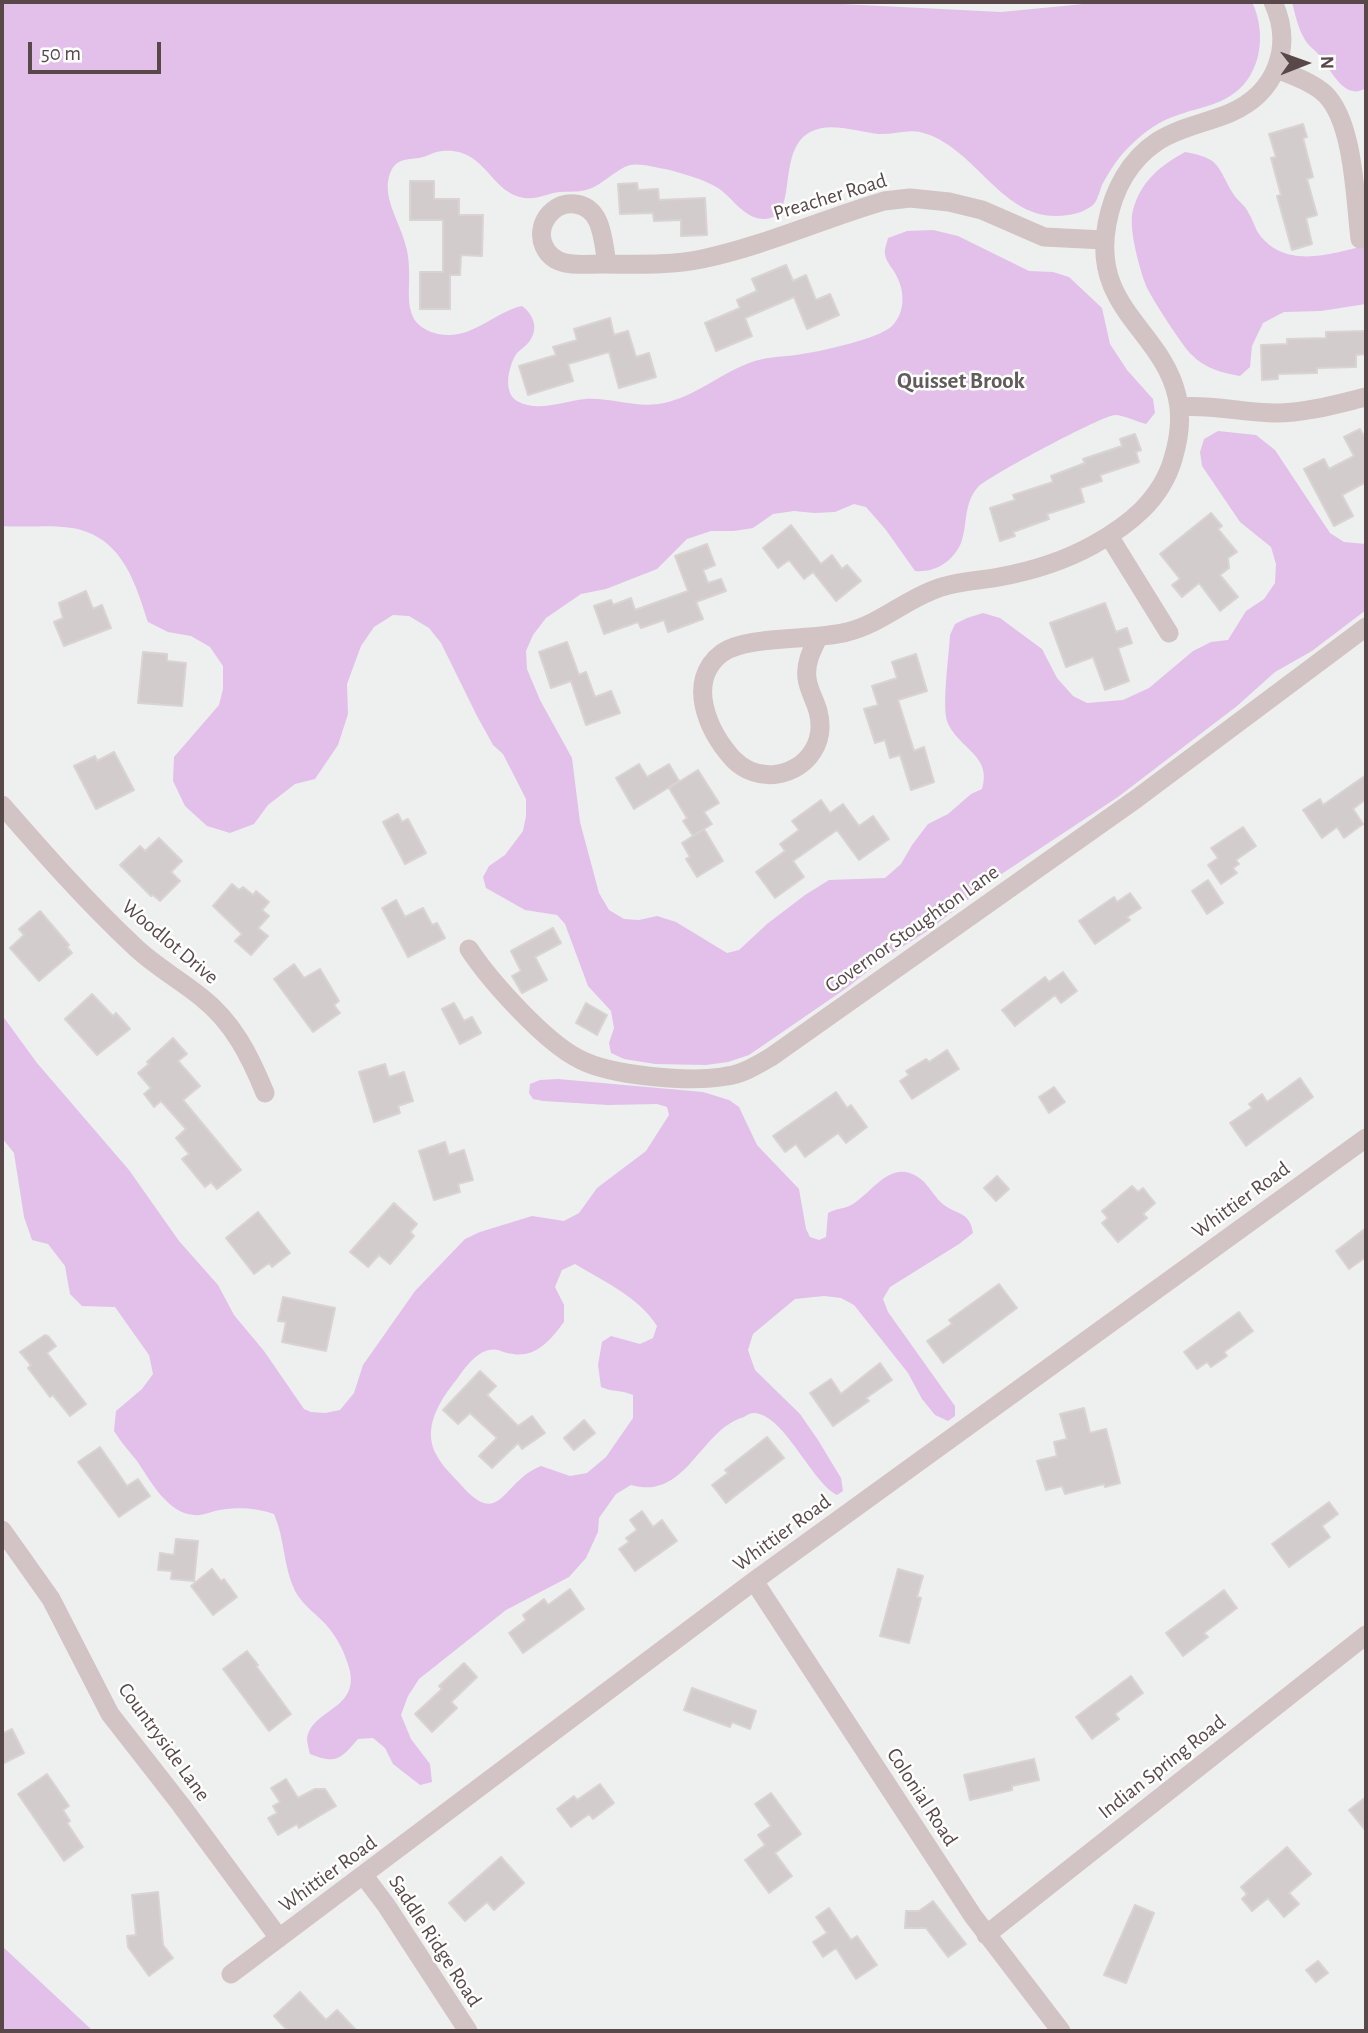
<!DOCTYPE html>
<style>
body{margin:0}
#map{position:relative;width:1368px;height:2033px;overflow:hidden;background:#eef0ef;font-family:"Alegreya Sans",sans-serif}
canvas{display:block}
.frame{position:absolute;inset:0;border:4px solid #59484a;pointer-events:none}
.north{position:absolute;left:1270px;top:28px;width:70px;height:70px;-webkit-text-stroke:5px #fff;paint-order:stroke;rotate:89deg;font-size:19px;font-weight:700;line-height:28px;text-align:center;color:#59484a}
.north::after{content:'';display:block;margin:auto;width:24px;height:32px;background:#59484a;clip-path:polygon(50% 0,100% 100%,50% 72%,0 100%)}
.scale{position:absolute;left:28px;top:42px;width:133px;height:32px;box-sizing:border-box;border:4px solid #59484a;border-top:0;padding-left:9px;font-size:21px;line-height:24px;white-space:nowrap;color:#59484a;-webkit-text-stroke:5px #fff;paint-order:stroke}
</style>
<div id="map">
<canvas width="1368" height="2033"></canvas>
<div class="frame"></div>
<div class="north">N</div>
<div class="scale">50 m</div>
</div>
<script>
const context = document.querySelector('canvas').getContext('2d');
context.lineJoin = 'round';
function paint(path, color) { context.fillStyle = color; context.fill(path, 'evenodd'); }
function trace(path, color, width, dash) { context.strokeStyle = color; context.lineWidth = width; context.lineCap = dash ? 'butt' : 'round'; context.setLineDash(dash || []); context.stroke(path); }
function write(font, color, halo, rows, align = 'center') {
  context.font = font + ' "Alegreya Sans",sans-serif'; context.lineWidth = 5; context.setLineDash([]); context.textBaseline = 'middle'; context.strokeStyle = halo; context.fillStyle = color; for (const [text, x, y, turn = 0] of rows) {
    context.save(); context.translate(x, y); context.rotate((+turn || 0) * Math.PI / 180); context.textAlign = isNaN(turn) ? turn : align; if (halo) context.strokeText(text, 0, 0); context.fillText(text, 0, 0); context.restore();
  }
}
paint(new Path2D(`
 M2 2H829L842 4 1001 12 1104 2H1252C1268 35 1261 81 1225 99 1210 107 1194 109 1178 115 1161 120 1144 132 1131 145 1119 156 1110 170 1102 185 1100 190 1098 199 1094 204 1088 210 1077 214 1068 215 1002 226 978 146 920 132 907 129 892 135 878 134 863 132 837 125 822 128 769 138 804 219 764 219 744 219 733 198 718 188 703 179 682 173 665 169 654 167 641 163 630 165 617 169 606 181 594 187 580 193 574 191 560 192 548 193 537 200 525 198 490 194 487 148 443 151 436 151 430 155 423 157 412 160 399 157 392 169 379 193 399 220 405 243 408 252 409 262 409 271 410 288 406 304 414 319 419 327 429 332 438 334 471 341 492 313 522 306 534 315 539 329 529 342 526 346 521 349 517 353 509 364 502 392 517 401 538 413 563 401 585 399 611 397 637 409 664 403 697 396 723 371 755 361 770 356 786 357 802 354 822 351 878 339 892 326 905 313 905 292 897 277 894 269 886 263 885 254 884 249 887 243 888 238L907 231 933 230 958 236 1029 271 1053 272 1069 277 1102 308 1110 344 1127 370 1153 399 1155 413 1146 424C1137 422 1124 415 1115 415 1103 415 987 477 978 487 963 504 968 524 961 543 953 562 934 573 915 571L886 530 866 507 854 504 835 512 814 513 794 511 773 514 753 528 734 531H711L687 539 657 569 606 589 581 594 546 618 533 635 526 651 527 669 540 700 572 758 580 822 599 893 609 910 624 919 639 920 657 916 676 922 727 953 739 950 767 924 805 895 829 880 885 878 901 864 912 845 928 824 948 814 971 794 982 789C993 755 957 748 947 721 942 705 949 655 950 635L955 624 967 618 983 613 1000 618 1042 649 1057 678 1073 696 1087 703 1123 700 1149 688 1193 651 1211 642 1228 640 1246 611 1264 599 1275 583 1276 564 1271 547 1240 522 1202 466 1200 452 1204 439 1218 431 1256 435 1275 450 1330 533 1344 542 1366 544V610L1312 651 1275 672 1237 706 1118 797 997 877 929 930 883 959 848 987 749 1055 728 1062 706 1065 655 1064 624 1059 611 1053 609 1043 614 1028 611 1011 588 986 565 924 557 915 525 910 486 888 483 877 489 866 505 855 523 831 526 816V799L503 754 493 745 477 716 441 643 429 628 409 616 393 615 374 627 361 646 347 684 348 714 338 745 315 779 295 784 268 805 254 824 230 833 207 826 185 806 173 781 174 757 219 705 223 689V666L210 647 191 636 168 632 148 622C135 581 121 536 72 528 49 524 25 528 2 526Z
 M1292 2H1366V88C1344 102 1331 69 1319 55 1314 49 1307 45 1304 38 1298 28 1295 14 1292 2Z
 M1185 152C1222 158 1217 168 1234 195 1238 201 1245 205 1248 212 1252 218 1254 225 1257 231 1282 270 1330 255 1366 245V304L1321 311 1284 312 1263 323 1252 346 1250 367 1240 376C1222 373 1204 368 1192 355 1183 347 1148 293 1145 283 1139 266 1128 227 1133 210 1141 181 1160 166 1185 152Z
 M2 1015 37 1063 129 1170 179 1241 218 1285 234 1315 264 1351 304 1409 311 1412 325 1413 340 1410 354 1393 363 1365 415 1291 465 1239 480 1232 532 1216 564 1221 579 1213 597 1188 646 1151 669 1115 667 1107 657 1104 608 1105 543 1101 533 1099 529 1093 530 1084 540 1080 558 1079 703 1092 729 1100 739 1107 757 1145 799 1189 806 1229 810 1237 819 1240 826 1237 828 1213C836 1208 846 1209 853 1204 874 1191 892 1156 922 1180 930 1187 935 1198 944 1205 958 1215 970 1212 973 1233L959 1244 890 1287 883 1299 888 1312 955 1406V1416L948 1421 935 1415 922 1399 908 1373 854 1305 841 1298 824 1296 795 1299 753 1334 748 1350 755 1370 800 1414 818 1440 841 1478 843 1491 837 1495C812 1483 784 1414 754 1413 750 1413 747 1415 744 1417 699 1430 687 1501 631 1485L616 1494 599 1518 598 1532 586 1558 569 1577 506 1610 419 1679 408 1696 401 1715 411 1739 430 1764 432 1782 420 1785 393 1764 385 1748 373 1738 358 1739C340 1760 336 1764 310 1754 309 1750 307 1742 307 1738 311 1715 341 1711 349 1690 353 1680 350 1669 346 1659 342 1647 336 1637 328 1627 318 1615 303 1606 295 1591 283 1566 285 1539 274 1514 257 1508 238 1507 220 1510 212 1511 203 1516 194 1515 167 1513 150 1480 137 1461 129 1451 121 1442 114 1431L116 1411 142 1389 153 1374 149 1355 115 1307 82 1306 70 1294 65 1266 48 1244 32 1240 24 1217 14 1153 2 1138ZM575 1264C604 1282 638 1296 657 1326L653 1338 640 1344 611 1336 602 1342 598 1365 601 1387C612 1392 622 1390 633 1395V1418L606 1457 587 1473 570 1476 541 1466C501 1482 501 1530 461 1485 453 1476 443 1467 437 1456 421 1429 440 1400 457 1379 463 1370 473 1357 483 1352 498 1346 500 1353 513 1354 537 1358 552 1338 564 1322V1305L555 1287 562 1270Z
 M2 1946 93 2031H2Z`), '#e2c0ea');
const building = new Path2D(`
 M1303 124 1307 137 1303 138 1313 177 1307 179 1317 215 1306 218 1312 244 1292 250 1277 196 1281 195 1271 158 1276 157 1269 134Z
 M410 181H434V199H459V215H483L482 256 461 255 460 275H450V309H420V272H443V220H410Z
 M637 183 638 190 658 189 659 200 705 198 707 235 681 236V220L654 221 653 213 620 214 618 184Z
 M786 265 793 281 806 275 816 300 830 294 839 315 807 329 794 297 745 318 752 336 716 351 705 323 740 308 737 300 757 291 752 279Z
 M610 318 614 335 628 331 636 357 649 353 656 377 619 388 609 352 568 364 573 381 528 395 519 366 556 355 553 347 577 340 574 329Z
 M1366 331V354L1356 355V367L1317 368V373L1278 374V379L1262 380 1261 345 1287 344V339L1326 338V332Z
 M1360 429 1366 440V482L1342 495 1353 516 1334 526 1304 469 1324 459 1329 469 1354 456 1344 437Z
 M1135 434 1141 450 1136 452 1139 462 1100 475 1102 481 1080 488 1084 502 1047 514 1049 519 1013 532 1015 536 1000 541 990 508 1015 500 1013 495 1053 482 1051 476 1085 463 1083 459 1122 446 1120 439Z
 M1211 513 1222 526 1218 529 1237 552 1228 558 1229 568 1220 575 1238 597 1220 611 1199 583 1182 597 1172 585 1180 579 1160 554Z
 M791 525 821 564 832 555 842 569 847 565 861 581 836 601 813 572 804 579 789 560 778 568 763 548Z
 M707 544 715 565 703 570 708 583 721 579 726 591 696 602 703 619 668 632 664 620 641 628 638 622 604 634 594 606 611 600 613 605 631 598 635 610 688 591 675 556Z
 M86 591 93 609 102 605 111 628 64 646 54 622 63 618 59 603Z
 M1105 603 1116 632 1127 628 1132 643 1118 648 1129 681 1105 690 1093 657 1066 667 1050 623Z
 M567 642 579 675 586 672 595 697 611 691 620 713 586 725 571 681 551 688 539 652Z
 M143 652 167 654V661L186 663 182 706 138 703Z
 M916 654 927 691 898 700 914 751 924 747 934 782 911 790 900 755 890 758 885 740 875 743 864 709 878 705 872 686 897 678 892 662Z
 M114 752 134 790 96 809 74 766 95 756 97 761Z
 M639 764 647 777 669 764 679 781 634 809 616 778Z
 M698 770 719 803 704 812 712 824 693 836 683 821 687 818 669 788Z
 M1366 775V799L1353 809 1363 824 1344 838 1337 827 1322 838 1303 810 1320 799 1323 805Z
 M821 800 830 813 843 804 859 826 873 816 889 839 859 860 837 830 793 861 804 877 775 898 756 872 785 851 780 844 799 830 792 821Z
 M398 814 402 822 408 819 426 853 405 864 383 822Z
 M1243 827 1256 846 1236 860 1239 864 1233 868 1237 873 1221 884 1208 865 1218 858 1211 848Z
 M704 829 723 861 697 877 686 859 690 857 682 843Z
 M159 838 182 861 171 872 180 881 160 901 153 895 151 896 120 865 140 846 145 851Z
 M1208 880 1223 903 1207 914 1192 891Z
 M232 884 239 890 243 887 253 895 256 891 269 902 262 910 269 916 258 928 268 936 251 955 235 941 242 934 213 906Z
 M1130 893 1141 908 1127 917 1130 920 1095 944 1079 921 1114 897 1117 902Z
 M396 900 405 917 423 908 432 925 437 923 445 938 408 957 382 908Z
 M40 911 69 945 67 947 72 953 39 981 10 948 24 935 19 929Z
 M553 928 561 943 535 957 547 980 522 993 512 976 521 971 511 951Z
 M294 964 304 978 320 969 339 1001 334 1005 340 1013 313 1032 274 979Z
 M1063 972 1077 991 1061 1003 1055 995 1015 1026 1002 1010 1045 977 1049 982Z
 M92 994 113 1016 116 1013 130 1029 97 1055 65 1019Z
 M454 1003 464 1021 472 1017 481 1033 460 1044 442 1009Z
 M586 1003 607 1015 597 1035 576 1023Z
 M173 1038 187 1054 178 1061 200 1086 183 1100 241 1170 217 1189 211 1182 205 1187 182 1159 189 1154 176 1138 186 1129 161 1101 154 1107 144 1094 151 1088 138 1073 149 1064 147 1062Z
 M947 1050 959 1069 912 1099 900 1081 909 1075 906 1071 926 1059 929 1062Z
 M385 1064 389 1077 404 1072 413 1101 398 1106 400 1113 374 1122 359 1072Z
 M1300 1078 1313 1097 1246 1146 1230 1123 1252 1108 1249 1104 1262 1094 1267 1102Z
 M1054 1087 1065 1102 1049 1113 1039 1097Z
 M836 1092 847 1108 851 1105 867 1127 846 1143 838 1133 805 1157 796 1144 785 1152 773 1136Z
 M445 1142 449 1155 464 1150 473 1180 458 1184 460 1192 434 1200 419 1151Z
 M997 1176 1009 1189 996 1201 984 1188Z
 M1132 1186 1138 1192 1143 1188 1155 1203 1143 1214 1147 1218 1118 1242 1102 1223 1108 1218 1102 1211Z
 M394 1203 417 1224 410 1232 414 1236 390 1264 379 1255 368 1267 350 1252Z
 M258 1212 290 1253 272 1267 269 1263 254 1274 226 1238Z
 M1366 1228V1257L1349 1269 1336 1251Z
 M999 1284 1017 1308 943 1363 927 1341 952 1324 949 1320Z
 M283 1297 335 1308 326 1351 282 1342 286 1322 278 1321Z
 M1239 1312 1253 1331 1224 1352 1227 1356 1211 1367 1207 1362 1197 1369 1184 1352Z
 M45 1335 49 1337 56 1346 47 1353 86 1404 70 1416 53 1395 50 1397 28 1368 31 1365 20 1352Z
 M880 1363 892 1380 866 1398 869 1401 833 1426 810 1393 831 1379 841 1394Z
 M480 1371 496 1386 487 1395 518 1426 532 1416 545 1433 522 1449 518 1443 492 1468 479 1456 497 1438 470 1413 458 1424 443 1410Z
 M1084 1408 1090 1433 1106 1429 1120 1483 1105 1487 1104 1484 1065 1494 1062 1486 1046 1490 1037 1461 1057 1456 1054 1442 1067 1439 1060 1414Z
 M584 1420 595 1433 574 1450 564 1438Z
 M767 1437 784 1458 726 1503 712 1485 728 1473 725 1470Z
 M100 1447 127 1486 138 1479 150 1496 119 1517 78 1462Z
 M1329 1502 1338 1514 1322 1526 1330 1537 1289 1567 1272 1544Z
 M642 1511 653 1527 662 1520 677 1541 635 1571 619 1549 629 1542 626 1538 637 1530 630 1520Z
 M176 1539 198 1541 194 1581 171 1579 172 1571 158 1570 160 1553 174 1555Z
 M212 1569 221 1581 224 1579 237 1597 213 1615 191 1586Z
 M898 1569 923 1576 917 1597 921 1598 909 1643 880 1636Z
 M570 1589 584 1609 523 1653 509 1633 526 1620 523 1615 544 1599 548 1605Z
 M1224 1590 1237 1608 1204 1633 1208 1637 1183 1656 1166 1633Z
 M247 1651 258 1665 256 1666 291 1714 269 1731 223 1669Z
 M464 1663 477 1677 451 1702 457 1708 432 1732 415 1714 442 1689 439 1686Z
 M1131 1676 1143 1693 1115 1714 1119 1719 1092 1739 1076 1717Z
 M692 1688 756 1711 750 1729 732 1722 730 1727 684 1710Z
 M12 1729 24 1753 2 1764V1734Z
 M1034 1759 1039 1780 1012 1786V1790L970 1800 964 1775Z
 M47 1774 69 1806 63 1810 70 1821 67 1823 83 1847 64 1861 18 1794Z
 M286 1779 298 1798 315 1789H325L336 1806 299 1828 297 1824 278 1835 268 1818 277 1813 273 1806 280 1802 271 1788Z
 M600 1784 614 1803 593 1819 589 1814 571 1827 557 1809 574 1796 577 1800Z
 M771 1793 801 1834 775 1853 792 1876 769 1893 745 1860 765 1845 758 1835 771 1826 755 1804Z
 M1366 1797V1831L1349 1810Z
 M1287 1847 1311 1874 1289 1893 1299 1904 1284 1917 1268 1898 1252 1911 1242 1899 1247 1894 1241 1887Z
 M501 1857 524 1883 494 1910 487 1902 465 1921 449 1903Z
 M158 1892 163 1945 173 1958 149 1976 128 1947 127 1936 136 1935 132 1895Z
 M933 1901 966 1944 948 1957 926 1928H905L906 1911H919Z
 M1135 1905 1154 1913 1126 1983 1104 1975Z
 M829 1908 851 1940 857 1936 877 1965 856 1979 836 1948 823 1957 813 1942 827 1933 816 1917Z
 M1318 1961 1328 1973 1316 1982 1306 1970Z
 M300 1992 326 2020 337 2010 357 2031H288L274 2016Z`);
paint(building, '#d2cccc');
trace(building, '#d9d3d3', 2);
trace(new Path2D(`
 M1277 69C1293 76 1312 82 1325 94 1354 122 1355 199 1360 239
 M607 264C603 242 603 207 575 204 552 201 535 226 544 246 554 269 581 264 601 264 634 264 669 266 702 259 764 246 823 219 884 201L910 198 949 202 982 210 1044 237 1104 240
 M1179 407C1212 404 1243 413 1276 413 1306 413 1337 404 1366 397
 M1109 536 1169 633
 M818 638C812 650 805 663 807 678 808 689 815 700 818 711 826 741 809 768 778 774 761 777 745 771 733 759 708 731 685 681 722 653 747 635 814 641 847 632 880 624 905 600 936 589 956 581 978 581 999 577 1032 571 1064 561 1093 545 1129 525 1161 500 1173 459 1179 439 1182 416 1177 396 1162 330 1091 308 1107 224 1113 191 1129 160 1158 141 1180 127 1206 123 1230 113 1276 93 1294 47 1273 2
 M2 805C44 853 86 901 133 945 153 965 179 979 201 997 233 1022 250 1056 265 1093
 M469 949C490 981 545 1042 579 1059 611 1076 691 1083 727 1076 743 1074 757 1065 771 1057L1136 799 1366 627
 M2 1530 51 1599 110 1714 181 1805 279 1938
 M754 1581 973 1916 1061 2031
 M364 1876 386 1905 468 2031
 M986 1935 1366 1635
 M231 1974 754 1581 1366 1138`), '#d2c3c4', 19);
write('21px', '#59484a', '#fff', [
 ["Preacher Road",830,197,-17],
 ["Governor Stoughton Lane",912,929,-35],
 ["Woodlot Drive",170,942,40],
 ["Whittier Road",1241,1200,-36],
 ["Whittier Road",782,1533,-36],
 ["Countryside Lane",164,1742,54],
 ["Indian Spring Road",1162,1767,-38],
 ["Colonial Road",922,1797,57],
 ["Whittier Road",328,1874,-36],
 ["Saddle Ridge Road",435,1941,57]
]);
write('bold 23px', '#625b5b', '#fff', [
 ["Quisset Brook",961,381]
]);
</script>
